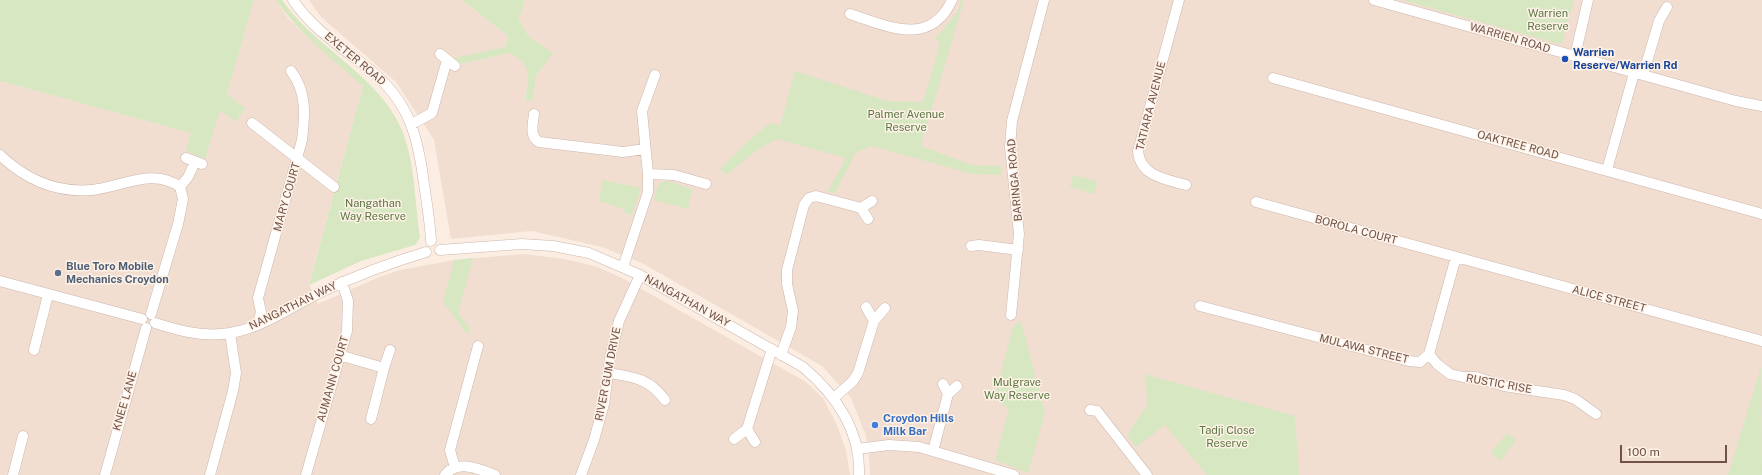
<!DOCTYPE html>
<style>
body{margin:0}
#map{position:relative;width:1762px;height:475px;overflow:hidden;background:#fbede2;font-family:"Public Sans",sans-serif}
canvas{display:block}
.scale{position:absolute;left:1620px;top:445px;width:107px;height:18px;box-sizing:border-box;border:2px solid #70524a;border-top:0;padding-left:5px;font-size:12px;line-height:14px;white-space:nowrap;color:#70524a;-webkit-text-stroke:3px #fef2e7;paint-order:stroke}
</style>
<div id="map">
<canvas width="1762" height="475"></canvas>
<div class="scale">100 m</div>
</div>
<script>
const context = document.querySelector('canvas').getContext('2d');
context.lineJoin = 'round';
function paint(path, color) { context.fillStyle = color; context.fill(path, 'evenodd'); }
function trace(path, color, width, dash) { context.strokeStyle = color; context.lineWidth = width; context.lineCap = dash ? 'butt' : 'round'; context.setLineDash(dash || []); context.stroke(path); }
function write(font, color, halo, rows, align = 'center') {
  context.font = font + ' "Public Sans",sans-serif'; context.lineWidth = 3; context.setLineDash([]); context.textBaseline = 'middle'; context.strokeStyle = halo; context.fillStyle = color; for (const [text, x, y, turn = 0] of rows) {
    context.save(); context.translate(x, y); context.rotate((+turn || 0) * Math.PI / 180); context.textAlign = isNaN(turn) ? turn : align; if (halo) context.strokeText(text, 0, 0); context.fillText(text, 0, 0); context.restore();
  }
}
paint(new Path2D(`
 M254 0H276L288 18 306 36 363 86 309 284 318 304 377 278 400 270 454 260 524 254 565 259 598 267 624 279 806 382 823 398 836 423 846 450 850 475H0V81L192 133 220 109 244 108 227 94Z
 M309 0H462L508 36 505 47 455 59 461 64 510 53 522 60 529 72 525 101 533 99 536 76 552 53 529 37 519 19 525 0H1762V475H870L869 455 866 436 851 398 822 366 642 263 602 247 532 231 451 239 434 140 396 82 321 17Z`), '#f2ded1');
paint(new Path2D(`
 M0 0H254L227 94 245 108 236 122 220 110 205 159 186 151 191 133 0 81Z
 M276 0H282C315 48 377 74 401 128 415 160 415 204 420 238L415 245 361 261 309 285 363 86C332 59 299 34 276 0Z
 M462 0H525L519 19 529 37 553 53 536 76 533 99 525 102C528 77 534 66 510 53L461 64 454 58 505 47 508 36Z
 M961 0H964L921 146 972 165 1001 166 1002 175 972 174 872 146 856 152 835 193 828 191 846 158 777 139 757 150 726 175 720 169 748 141 770 123 780 126 795 71 887 101 923 102 940 43 935 39 958 11Z
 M1402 0H1574L1562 42 1559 44Z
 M1073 175 1098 182 1094 194 1070 187Z
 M602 180 641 188 632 215 623 212 624 209 599 201Z
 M667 181 692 189 688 209 654 200C657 191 656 182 667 181Z
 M473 258 458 313 470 328 468 335 443 302 454 260Z
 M1021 321 1045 413 1028 473 995 460 1009 409 994 398 1013 327Z
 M1761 367 1762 475H1728Z
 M1144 374 1295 416 1299 475H1207L1165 425 1136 447 1127 435 1148 404Z
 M1507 433 1516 440 1500 461 1491 453Z`), '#d6e7c1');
const minor = new Path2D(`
 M293 0C312 29 343 48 369 69 409 101 418 136 424 184 427 203 430 222 431 241
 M1179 0 1138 151C1140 176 1165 179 1186 185
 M1374 0 1736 101 1762 106
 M850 14C887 26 930 48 952 0
 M440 54 455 66
 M1575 56 1588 0
 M1643 75 1659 21 1667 7
 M1273 78 1762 214
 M534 114C533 124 529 136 539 142L623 152 645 149
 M252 123 334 187
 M412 124 432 113 447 60
 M0 155C25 179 56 193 92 190 121 187 153 167 180 187
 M186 158 202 164
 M1607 170 1634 73
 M648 174 674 175 706 184
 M1256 202 1762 341
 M868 219 861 208 872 201
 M971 246 979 245 1018 250
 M440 250 522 244 553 246 589 253 640 275 803 367C836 395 861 430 859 475
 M623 267 648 192V174L642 111 655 75
 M0 281 142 319
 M1200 306 1409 361 1420 362 1429 354 1456 257
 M866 307 874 321 885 308
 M151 314 178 224 183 199 180 187 188 177 195 162
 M1011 315 1019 234 1010 147 1012 121 1044 0
 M155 323C177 330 198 336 221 334 257 332 290 307 321 292 355 276 390 263 426 252
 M258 324 261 312 258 298 302 140C305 115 307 92 291 71
 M34 350 48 295
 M1429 354 1437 364 1450 374 1463 377H1476L1504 386 1564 395 1575 399 1596 414
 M339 355 384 368
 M781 355 791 327 793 311 787 284V270L804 205 809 198 816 196 861 208
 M609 373C633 377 649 378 665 400
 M943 384 948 394 957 386
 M834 398 853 381 858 373 874 321
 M1090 410 1097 411 1147 475
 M371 419 384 368 390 350
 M747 429 772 349
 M734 439 747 429 755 442
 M857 449 889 445 919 447 1014 475
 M933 451 948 394
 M455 468 450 450 478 346
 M13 475 23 436
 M105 475 146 328
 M210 475 233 391 236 373 230 333
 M306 475 347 331 348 301 342 282
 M445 475C458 459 479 469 495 475
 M581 475 594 440 604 404 610 358 619 321 640 275`);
trace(minor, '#cdb6ac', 11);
trace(minor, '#fff', 10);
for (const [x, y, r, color] of [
 [1565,59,4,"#1a4fb4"],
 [58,273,4,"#5c6f8a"],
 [875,425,4,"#3f7fe0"]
]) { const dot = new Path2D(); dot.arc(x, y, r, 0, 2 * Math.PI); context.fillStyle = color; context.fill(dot); trace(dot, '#fef2e7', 1.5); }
write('11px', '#597642', '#fef2e7', [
 ["Warrien",1548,14],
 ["Reserve",1548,27],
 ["Palmer Avenue",906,115],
 ["Reserve",906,128],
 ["Nangathan",373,204],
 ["Way Reserve",373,217],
 ["Mulgrave",1017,383],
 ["Way Reserve",1017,396],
 ["Tadji Close",1227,431],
 ["Reserve",1227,444]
]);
write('11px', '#70524a', '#fef2e7', [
 ["WARRIEN ROAD",1510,38,16],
 ["EXETER ROAD",355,59,40],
 ["TATIARA AVENUE",1151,106,-76],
 ["OAKTREE ROAD",1518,145,15],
 ["BARINGA ROAD",1015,180,-95],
 ["MARY COURT",287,197,-74],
 ["BOROLA COURT",1356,230,15],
 ["ALICE STREET",1609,299,15],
 ["NANGATHAN WAY",687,301,29],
 ["NANGATHAN WAY",293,306,-26],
 ["MULAWA STREET",1364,349,14],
 ["RIVER GUM DRIVE",608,374,-79],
 ["AUMANN COURT",333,379,-74],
 ["RUSTIC RISE",1499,384,10],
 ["KNEE LANE",125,401,-74]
]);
write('bold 11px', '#164399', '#fef2e7', [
 ["Warrien",1573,53],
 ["Reserve/Warrien Rd",1573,66]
], 'left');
write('bold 11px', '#4e5e75', '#fef2e7', [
 ["Blue Toro Mobile",66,267],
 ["Mechanics Croydon",66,280]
], 'left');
write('bold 11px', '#366cbe', '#fef2e7', [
 ["Croydon Hills",883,419],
 ["Milk Bar",883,432]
], 'left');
</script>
